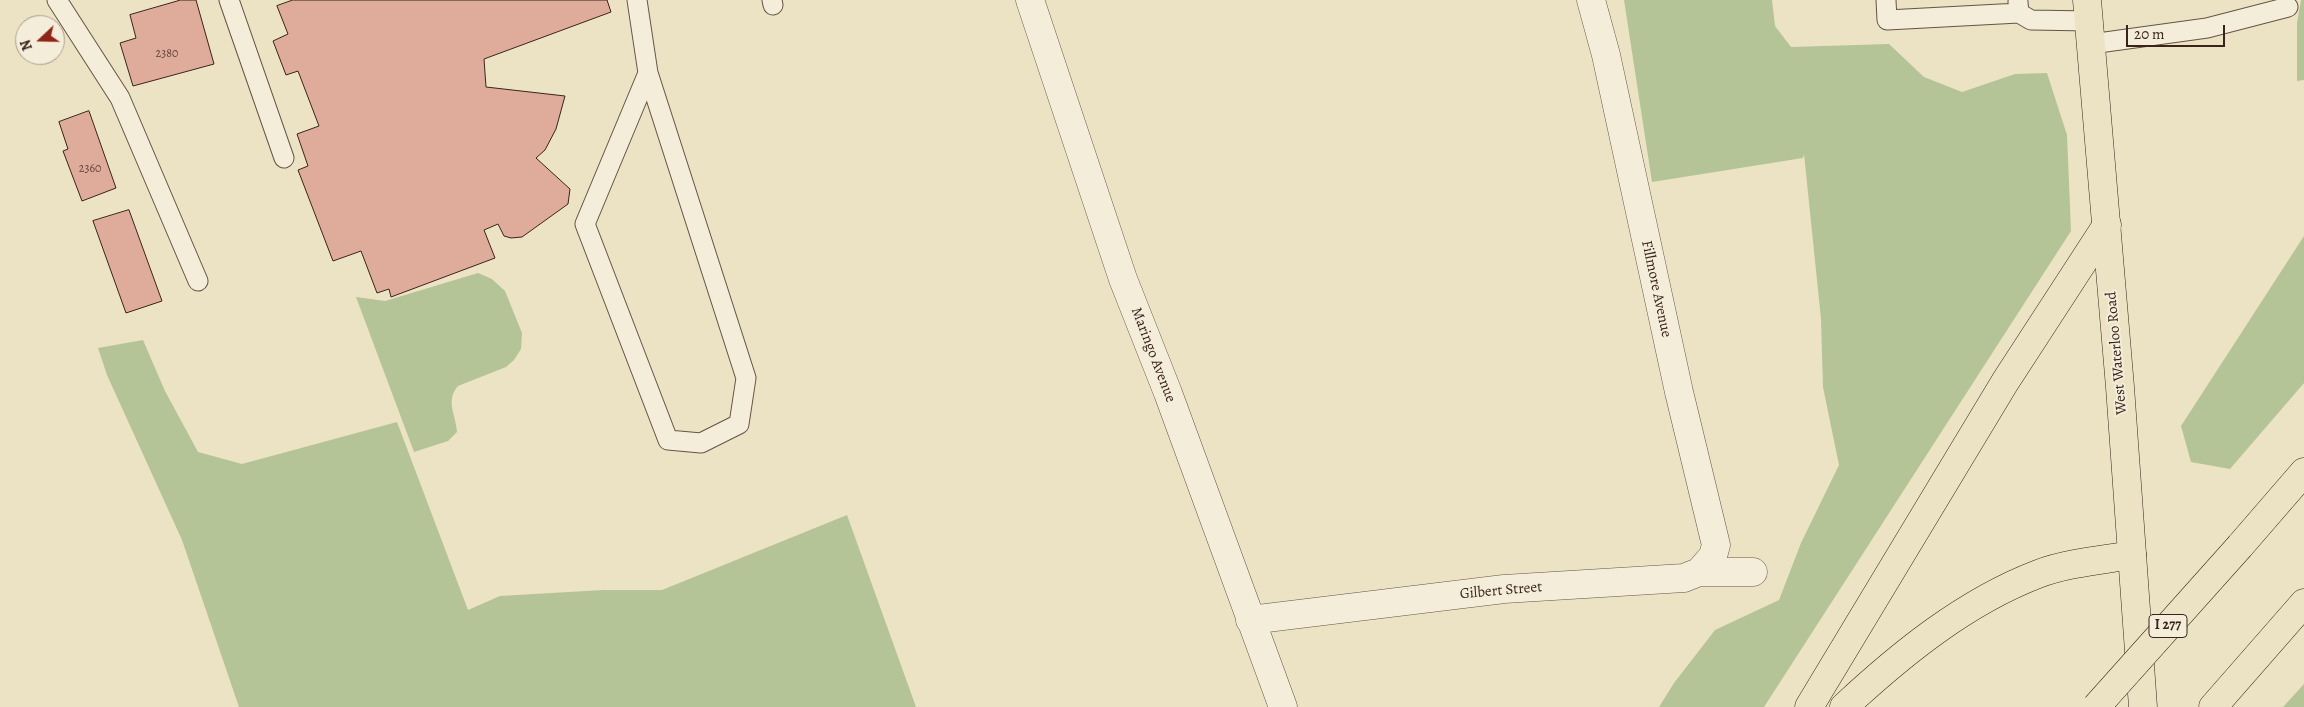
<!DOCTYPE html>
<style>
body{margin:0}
#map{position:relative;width:2304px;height:707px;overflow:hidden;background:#ece3c4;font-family:Alegreya,serif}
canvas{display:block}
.north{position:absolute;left:15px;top:15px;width:50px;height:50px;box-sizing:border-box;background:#f3edd9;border:1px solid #a99c8d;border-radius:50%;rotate:249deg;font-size:14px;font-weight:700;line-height:20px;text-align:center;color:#39231b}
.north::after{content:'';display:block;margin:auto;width:18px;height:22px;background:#8f2418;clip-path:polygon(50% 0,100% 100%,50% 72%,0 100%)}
.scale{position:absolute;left:2126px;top:25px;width:99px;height:22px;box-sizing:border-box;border:2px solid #39231b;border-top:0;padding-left:6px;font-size:15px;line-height:18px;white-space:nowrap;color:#39231b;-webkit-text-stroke:4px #f3edd9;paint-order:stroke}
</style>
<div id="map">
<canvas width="2304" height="707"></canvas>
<div class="north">N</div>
<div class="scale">20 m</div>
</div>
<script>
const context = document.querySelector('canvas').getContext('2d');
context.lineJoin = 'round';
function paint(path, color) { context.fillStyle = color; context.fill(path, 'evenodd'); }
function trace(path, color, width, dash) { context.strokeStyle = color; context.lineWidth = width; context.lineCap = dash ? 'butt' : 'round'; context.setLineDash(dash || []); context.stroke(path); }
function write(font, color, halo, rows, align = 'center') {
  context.font = font + ' Alegreya,serif'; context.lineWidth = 4; context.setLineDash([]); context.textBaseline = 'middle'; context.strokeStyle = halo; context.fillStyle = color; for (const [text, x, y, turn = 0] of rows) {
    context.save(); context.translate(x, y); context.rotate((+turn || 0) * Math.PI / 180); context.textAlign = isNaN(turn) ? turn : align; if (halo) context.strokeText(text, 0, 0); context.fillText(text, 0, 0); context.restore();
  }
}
paint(new Path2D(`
 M1624 0H1772L1775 26 1791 47 1889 44 1924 77 1962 92 2015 74 2047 73 2067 135 2071 231 1764 707H1659L1674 683 1715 630 1779 600 1801 543 1839 465 1823 387 1821 319 1804 154 1803 158 1652 182Z
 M2301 0H2304V80L2297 81V23Z
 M2304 236V383L2230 469 2191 462 2181 426Z
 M478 273 492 279 505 291 522 333 521 349 514 360 506 367 458 386C445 401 456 415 457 432L448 441 414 452 356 297 385 301Z
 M143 340 165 391 198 452 242 464 397 422 468 610 500 596 603 590H662L847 515 916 707H239L182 540 107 375 98 348Z
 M2304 684V707H2283Z`), '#b4c497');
const building = new Path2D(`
 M181 0H196L214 64 133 86 120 43 136 38 130 15Z
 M293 0H607L611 12 484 59 486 87 565 96 556 129 545 150 536 158 570 189 568 204 522 237 511 238 504 236 498 224 484 230 495 258 391 297 389 289 377 293 361 251 333 261 298 170 308 166 297 134 319 126 298 71 286 75 273 41 288 34 277 6Z
 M89 111 116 188 82 201 63 151 68 149 59 122Z
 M129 210 162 301 126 313 93 221Z`);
paint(building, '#dfac9b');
trace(building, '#39231b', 1);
const service = new Path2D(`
 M57 0 120 98 198 281
 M229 0 284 158
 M637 0 648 73 746 378 739 424 701 443 668 440 585 224 648 73
 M772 0 773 5
 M1886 0 1887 20 2019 13
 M2018 2 2019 13 2031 20 2089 21
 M2091 44 2207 28 2288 7`);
const minor = new Path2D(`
 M1030 0 1123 279 1168 393 1283 707
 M1591 0 1606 55 1679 392 1716 545 1713 556 1699 572
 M1250 620 1504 589 1684 578 1699 572H1753`);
const primary = new Path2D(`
 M2087 0 2120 387 2143 707`);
const motorway = new Path2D(`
 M2240 546 2304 472
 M1809 707 2005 382 2107 225
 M1844 707C1901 654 1965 602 2038 574 2067 563 2102 560 2132 555
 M2213 707 2304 603`);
trace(service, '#665345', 21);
trace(minor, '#665345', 29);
trace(primary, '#39231b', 29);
trace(motorway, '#39231b', 29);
trace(service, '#f3edd9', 19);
trace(minor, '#f3edd9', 28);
trace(primary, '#ece3c4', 28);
trace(motorway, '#ece3c4', 28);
const motorwayBridge = new Path2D(`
 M2096 707 2240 546`);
trace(motorwayBridge, '#39231b', 29, []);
trace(motorwayBridge, '#ece3c4', 28);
write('12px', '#62453b', null, [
 ["2380",167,54],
 ["2360",90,169]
]);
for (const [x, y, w] of [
 [2168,626,38]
]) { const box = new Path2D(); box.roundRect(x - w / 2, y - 11.5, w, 23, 4); context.fillStyle = '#f3edd9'; context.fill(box); trace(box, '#39231b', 1); }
write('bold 14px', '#39231b', null, [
 ["I 277",2168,626]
]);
write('15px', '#39231b', '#f3edd9', [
 ["Fillmore Avenue",1656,289,78],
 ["West Waterloo Road",2117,353,-95],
 ["Maringo Avenue",1153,355,69],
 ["Gilbert Street",1501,591,-5]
]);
</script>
